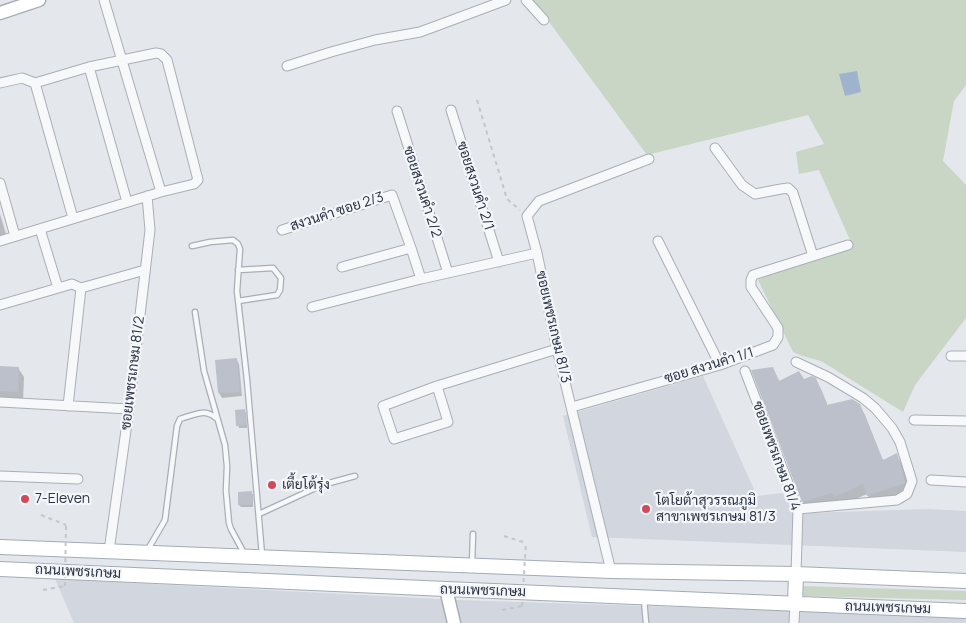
<!DOCTYPE html>
<meta charset="utf-8">
<style>
body{margin:0}
canvas{display:block;background:#e4e7ec}
</style>
<canvas width="966" height="623"></canvas>
<script>
const context = document.querySelector('canvas').getContext('2d');
context.lineJoin = 'round';
function paint(path, color) { context.fillStyle = color; context.fill(path, 'evenodd'); }
function trace(path, color, width, dash) { context.strokeStyle = color; context.lineWidth = width; context.lineCap = dash ? 'butt' : 'round'; context.setLineDash(dash || []); context.stroke(path); }
function write(font, color, halo, rows, align = 'center') {
  context.font = font + ' Manrope,Sarabun,sans-serif'; context.lineWidth = 4.5; context.setLineDash([]); context.textBaseline = 'middle'; context.strokeStyle = halo; context.fillStyle = color; for (const [text, x, y, turn = 0] of rows) {
    context.save(); context.translate(x, y); context.rotate((+turn || 0) * Math.PI / 180); context.textAlign = isNaN(turn) ? turn : align; if (halo) context.strokeText(text, 0, 0); context.fillText(text, 0, 0); context.restore();
  }
}
paint(new Path2D(`
 M703 376 757 496 782 493 807 513 929 509 966 511V552L592 537 563 416Z
 M55 579 458 600 801 611 966 618V623H74Z`), '#d2d6de');
paint(new Path2D(`
 M533 0H966V85L954 101 943 161 966 185V318L915 385 903 412 821 361 802 356 793 352 758 280 850 240 819 170 799 174 796 152 824 144 808 115 647 155Z
 M801 586 966 591V600L802 596Z`), '#c9d6c5');
paint(new Path2D(`
 M857 71 861 92 845 96 839 74Z`), '#9fb4cc');
paint(new Path2D(`
 M0 214 6 234 0 236Z
 M236 359 239 364 242 396 222 398 219 393 216 361Z
 M0 367 18 368 24 377 23 401 0 400Z
 M773 369 780 382 815 379 821 389 828 406 859 405 865 415 883 461 896 455 902 464 910 491 873 505 867 494 840 506 809 511 803 502 753 371Z
 M244 410 246 413 247 428H239L238 425Z
 M252 493 253 495V507H241L239 505Z`), '#0003');
paint(new Path2D(`
 M237 358 240 392 218 393 215 360Z
 M0 366 19 367 18 392 0 391Z
 M773 367 779 381 799 371 804 379 812 376 816 378 827 405 852 399 860 404 883 460 897 453 905 481V483L867 496 863 484 834 497 832 493 802 502 751 370Z
 M245 409 246 425 236 426 235 410Z
 M252 491V505H238V492Z`), '#bbc0ca');
const lane = new Path2D(`
 M192 246 210 242 233 240 238 244 240 249 237 291 247 380 262 555
 M238 301 277 295 280 290 281 278 273 268 238 270
 M195 312 204 371 225 445 227 466 226 491 229 523 231 529 244 553
 M259 514 322 485 355 476
 M147 551 165 520 177 426 180 419C194 415 204 408 216 418
 M472 564 473 534
 M644 599 646 623`);
const street = new Path2D(`
 M104 0 161 192
 M526 0 544 20
 M287 66 331 52 375 40 420 32 506 0
 M89 67 127 202
 M0 83 22 78 35 83 89 67 156 53 161 54 167 60 198 180 194 184 161 192 0 241
 M35 83 73 218
 M451 110 499 262
 M397 111 448 273
 M715 148 742 185 755 194 781 189 788 188 793 193 813 256
 M0 183 15 236
 M40 229 58 288
 M282 230 392 195 411 248 421 279
 M658 241 720 365
 M342 267 411 248
 M0 305 72 284 81 288 145 270
 M312 307 421 279 537 253
 M951 356H966
 M796 362 828 377 863 398 875 408 892 428 900 442 912 481 907 494 897 500 798 509
 M745 371 798 509 796 574
 M437 386 448 422 394 439 383 406 437 386 557 349
 M0 402 129 409
 M68 406 81 288
 M572 407 720 365 773 345 778 337V328L751 287V280L753 275 848 245
 M914 420 966 421
 M0 476 78 479
 M931 480 966 482
 M109 551 129 409 150 230 147 196
 M611 571 557 349 537 253 527 216 539 201 649 159
 M794 623 795 604`);
const secondary = new Path2D(`
 M0 13 39 0
 M446 589 454 623`);
const primary = new Path2D(`
 M0 547 611 571 796 574 966 581
 M0 569 446 589 966 611
 M795 604 796 574`);
trace(lane, '#a9aeb7', 7);
trace(street, '#a9aeb7', 11);
trace(secondary, '#a9aeb7', 15);
trace(primary, '#a3abb8', 16);
trace(new Path2D(`
 M477 100 507 199 520 210
 M41 515 66 525
 M504 536 526 543
 M43 590 65 586
 M502 610 522 606`), '#c2c5cb', 2, [4, 4]);
trace(lane, '#f7f8fa', 4.5);
trace(street, '#f7f8fa', 9);
trace(secondary, '#fff', 12);
trace(primary, '#fff', 14);
trace(new Path2D(`
 M65 586 66 525
 M522 606 526 543`), '#c2c5cb', 2, [4, 4]);
for (const [x, y, r, color] of [
 [272,485,5,"#d1495b"],
 [25,499,5,"#d1495b"],
 [646,509,5,"#d1495b"]
]) { const dot = new Path2D(); dot.arc(x, y, r, 0, 2 * Math.PI); context.fillStyle = color; context.fill(dot); trace(dot, '#f4f6f9', 2); }
write('14px', '#2b3445', '#f4f6f9', [
 ["ซอยสงวนคำ 2/1",475,186,72],
 ["ซอยสงวนคำ 2/2",422,192,72],
 ["สงวนคำ ซอย 2/3",337,212,-18],
 ["ซอยเพชรเกษม 81/3",553,327,77],
 ["ซอย สงวนคำ 1/1",709,366,-17],
 ["ซอยเพชรเกษม 81/2",133,373,-83],
 ["ซอยเพชรเกษม 81/4",776,456,70],
 ["ถนนเพชรเกษม",78,572,3],
 ["ถนนเพชรเกษม",483,591,2],
 ["ถนนเพชรเกษม",888,608,2]
]);
write('14px', '#2b3445', '#f4f6f9', [
 ["เตี้ยโต้รุ่ง",282,485],
 ["7-Eleven",35,499],
 ["โตโยต้าสุวรรณภูมิ",656,501],
 ["สาขาเพชรเกษม 81/3",656,517]
], 'left');
</script>
